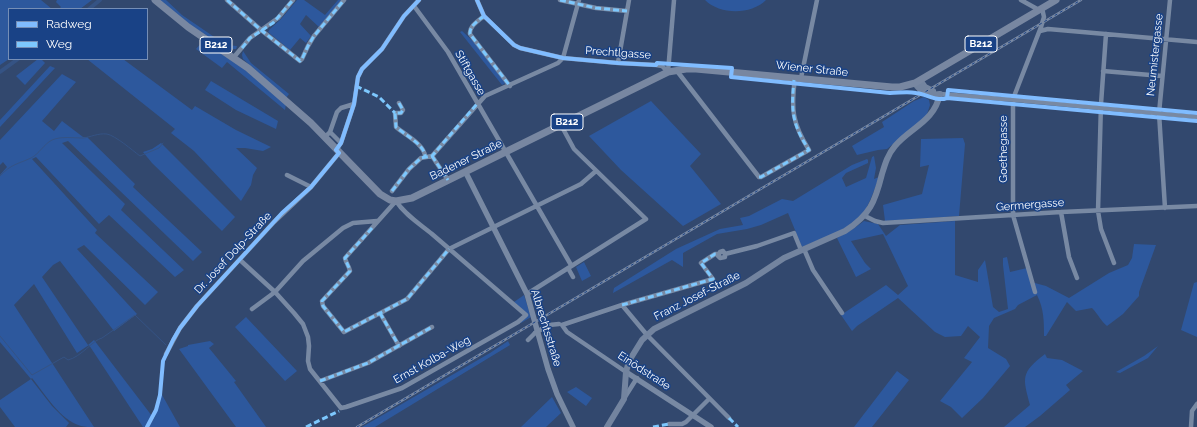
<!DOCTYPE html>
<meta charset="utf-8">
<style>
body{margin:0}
#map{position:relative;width:1197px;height:427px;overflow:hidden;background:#32486e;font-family:Raleway,sans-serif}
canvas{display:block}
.legend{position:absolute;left:8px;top:8px;width:140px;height:52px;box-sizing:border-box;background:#194286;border:1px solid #758eb6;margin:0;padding:5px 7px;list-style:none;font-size:12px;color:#fff}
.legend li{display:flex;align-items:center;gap:8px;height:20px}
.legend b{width:20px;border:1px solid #758eb6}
</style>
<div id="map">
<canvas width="1197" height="427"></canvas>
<ul class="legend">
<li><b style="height:5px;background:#80bcff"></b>Radweg</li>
<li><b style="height:5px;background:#7dc8fe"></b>Weg</li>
</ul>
</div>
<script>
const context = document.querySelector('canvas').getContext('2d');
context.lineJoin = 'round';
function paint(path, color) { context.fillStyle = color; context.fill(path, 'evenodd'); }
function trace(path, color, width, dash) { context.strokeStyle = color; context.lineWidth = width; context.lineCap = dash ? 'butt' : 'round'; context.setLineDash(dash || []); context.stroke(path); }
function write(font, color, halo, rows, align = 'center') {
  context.font = font + ' Raleway,sans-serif'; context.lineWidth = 3; context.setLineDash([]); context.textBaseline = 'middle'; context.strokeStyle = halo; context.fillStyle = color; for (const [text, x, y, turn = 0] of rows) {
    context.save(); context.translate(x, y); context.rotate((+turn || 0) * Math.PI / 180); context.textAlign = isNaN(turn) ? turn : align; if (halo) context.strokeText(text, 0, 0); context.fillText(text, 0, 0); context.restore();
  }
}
paint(new Path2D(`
 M0 0H41L52 9H9V59L0 65Z
 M57 0H92L80 9H59L61 7 56 2Z
 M160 0H166L182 15 226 45 237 46 236 49H227L189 24Z
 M297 0H304L325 15 338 0H342L319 27 306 15 300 24 311 36 306 43 300 38 290 50 268 32 270 29 281 19Z
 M705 0H766C751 15 720 15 705 0Z
 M462 31 476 44 506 83 502 85 460 32Z
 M203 41 244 69 286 104 285 110 227 62 222 68 196 49Z
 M243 51 251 63 289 94 286 98 243 59 242 55Z
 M38 59H41L45 63 25 85 16 76Z
 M87 59H123L192 110 195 106 236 130 271 147 263 151 245 148H236L257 168 253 175 251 185 241 201 194 151 171 133 175 129Z
 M50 66 55 68 0 127V120Z
 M62 74 76 82 42 121 54 131 62 121 83 137H87L135 184 133 187 202 252 193 261 68 141 62 143 125 204 121 210 184 270 175 277 109 215 99 224 36 157 32 159 97 230 95 233 158 292 145 305 84 245 77 249 137 314 114 331 60 261 53 265 42 277 88 345 94 340 152 416 146 427H143L89 345 77 353 34 284 14 305 94 427C90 427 85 427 81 426 59 419 46 395 32 378L31 379 52 406 69 423 66 427H15L0 407V400L31 379 0 342V175L7 167 3 162 0 165V140Z
 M211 81 278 121 276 129 236 110 205 90Z
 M924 97 929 100 930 105 926 117 887 149 878 150 857 155 852 146 884 127 882 122 914 101Z
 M651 101 701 154 690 166 721 204 683 226 621 170 589 136Z
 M963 138 965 144 959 216 885 221 883 205 922 194 929 165 920 167 921 139Z
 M161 143 235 217 222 231 152 163 143 152 152 149Z
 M874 156 876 168 874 179 879 177C875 188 871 199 866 209 855 229 822 238 802 247L788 213 761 225 747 229 717 234 683 253V267L672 260 613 293 614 288 676 249 720 229 743 225 740 218 749 216 782 199 793 201 852 165 867 159 868 160V163L846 173 842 178 846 187 866 178 872 157Z
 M864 221 878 224 886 236 900 225 955 221V275L978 282V270L985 260 993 307 999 312 1008 309 1003 265V258L1007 257 1010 272 1027 268 1031 282 1046 286 1069 298 1109 273 1128 265 1132 258 1134 244 1156 245 1139 292V296L1123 314 1107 326C1101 321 1098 314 1092 308L1076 311 1067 302 1046 336H1044C1044 321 1044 309 1037 295L1018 305 1015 309 994 318 989 326 988 348 1006 359 1010 366 983 398 962 418 951 407 940 401 972 362 964 358 980 337 968 326 961 336 945 337 935 332 898 298 857 326 852 331 841 315 886 285 898 295 908 286 883 234 851 241 865 263 871 269 856 277 837 238 853 229Z
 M584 262 591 276 582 281 576 267Z
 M1197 282V337L1181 330 1194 283Z
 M524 295 531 317 521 323 520 322 528 315 514 302Z
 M246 317 297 371 285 381 235 327Z
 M210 341 214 344 209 348 236 381 234 382 266 427H236L179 349 188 346V345Z
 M508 341 510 345 375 427H362L490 353Z
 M1158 346 1148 358 1120 373 1116 372 1144 356Z
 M1045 354 1047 358 1062 360 1083 371 1066 385 1070 390 1040 416 1025 427H1004L1030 405C1023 378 1020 373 1045 354Z
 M897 371 909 380 872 427H854Z
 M576 387 592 398 586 406 567 392Z
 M161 393 180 427H149L155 417Z
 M552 397 561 413 546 427H521Z`), '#2d589d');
trace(new Path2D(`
 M18 59H25
 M0 176C11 164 18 164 31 158 39 154 44 144 52 140 61 136 73 138 83 138 91 137 98 133 107 134 116 136 132 150 140 156L159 148 163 143
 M0 336 32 375 64 357 68 360C81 357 93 340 102 338L135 315 166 345`), '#355384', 1);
trace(new Path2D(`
 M89 9 100 0
 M0 72 18 59`), '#355384', 4);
trace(new Path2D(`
 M227 0 261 30 300 61 302 59 308 46 314 36 344 0
 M477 0 484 16 514 45 520 48 563 58 618 63 656 65 662 66 668 72
 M560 0 596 8 627 11
 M1021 0 1039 10
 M414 6 448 52 571 265
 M484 16C478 21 469 26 470 34L510 86
 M1040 31 1048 29 1197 42
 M1106 34 1101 104 1098 211 1101 229 1114 263
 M234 57 250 38 278 18 293 0
 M563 58 579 0
 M618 63 629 0
 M677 71 759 177H761L809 150C792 123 791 109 795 78
 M1103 71 1162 76
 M668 72 674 0
 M801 78 817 0
 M940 94 1017 100 1197 117
 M399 103 403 110 401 113H395L396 127C405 135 424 144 425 156
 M330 132 341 143
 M325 137 330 132 337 112 341 108 354 104
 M336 150 341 143 354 104 358 77 362 69 382 49 404 16 419 0
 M432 156 448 180
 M287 175 311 187
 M392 191 409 169 421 158 432 156 485 96 558 63 563 58
 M1165 208 1159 113 1170 0
 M1061 212 1069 257 1077 278
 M865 216 875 221 883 223 1061 212 1197 206
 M804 249 813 270 842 313
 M725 254V257L720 258 718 256 720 252 723 251 725 254 757 246 794 233 801 250
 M240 260 275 292 294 313 303 324 308 337 309 346 308 361 310 369 341 408 346 407 402 388 518 322 526 315C495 288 463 261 432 234 420 224 405 215 396 201L345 258C346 263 349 266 350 271L322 301 323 306 344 332 407 299 449 249 581 184 596 171
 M568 268 573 277
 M1035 292 1013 215V99L1041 27 1044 17 1042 8
 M527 294 646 219 574 149 561 125
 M622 305 647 335 729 418
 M252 309 275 292 303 261 343 228 353 223 377 221
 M380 313 399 346
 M540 330 549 325 559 324
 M528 340 535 333
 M166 354 180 328 197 306 274 222 311 187 339 153
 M626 372 567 332 562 325 622 305 713 279 701 263 715 254H718
 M320 381 368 363 432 327
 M625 397 637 378
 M669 424H682L686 422 709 399
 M1191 427 1192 411 1197 404`), '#7889a3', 4.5);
trace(new Path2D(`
 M466 173 527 294 548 369 557 394 573 427
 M626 372 711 427`), '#7889a3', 5.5);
trace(new Path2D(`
 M920 80 925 87 933 91
 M915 83C920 92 930 96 940 94
 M607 427 624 399 626 372 629 361 642 340 654 329 746 283 784 258 845 231C870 215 875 202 882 174 885 164 888 154 895 146 911 127 934 122 940 94`), '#73849f', 6);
trace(new Path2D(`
 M155 0 188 27 248 68 311 123 380 194 390 200 396 201 412 198 668 72 686 69H696L892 87H900L915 83 1056 0`), '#7887a1', 7);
const rail = new Path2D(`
 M357 427 1081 0`);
trace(rail, '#7989a3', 2.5);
trace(rail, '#194286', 1, [3]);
trace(new Path2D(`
 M535 333 540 330`), '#7889a3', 4.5);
trace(new Path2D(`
 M227 0 261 30 300 61 302 59 308 46 314 36 344 0
 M560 0 596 8 627 11
 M484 16C478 21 469 26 470 34L510 86
 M242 48 250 38 273 23 293 0
 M356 86 379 97 395 113
 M399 103 403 110 401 113H395L396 127C405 135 424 144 425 156
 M432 156 448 180
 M759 177H761L809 150C792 124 791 111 794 80
 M392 191 409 169 421 158 432 156 477 104
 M372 228 345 258C346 263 349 266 350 271L322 301 323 306 344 332 407 299 449 249
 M622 305 713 279 701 263 715 254H718
 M380 313 399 346
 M320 381 368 363 432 327
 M729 418 738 427
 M306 427 339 411
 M653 427 669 424`), '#7dc8fe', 3, [6, 3]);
trace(new Path2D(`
 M477 0 484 16 514 45 520 48 563 58 618 63 656 65 657 63 732 68 731 77 890 93C899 93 907 91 916 93 927 94 936 102 947 98L1197 121
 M947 98 948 90 1197 113
 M147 427 156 410 160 395 163 361 173 340 180 328 197 306 262 235 282 213 311 187 339 153 336 150 341 143 354 104 358 77 362 69 382 49 404 16 419 0`), '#80bcff', 4);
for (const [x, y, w] of [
 [981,44,32],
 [216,45,32],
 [567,122,32]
]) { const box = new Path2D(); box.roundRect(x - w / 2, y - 8, w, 16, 3); context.fillStyle = '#194286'; context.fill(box); trace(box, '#fff', 1); }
write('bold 10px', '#fff', null, [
 ["B212",981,44],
 ["B212",216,45],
 ["B212",567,122]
]);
write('11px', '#fff', '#194286', [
 ["Prechtlgasse",618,53,4],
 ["Neumistergasse",1155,55,-84],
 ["Wiener Straße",812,69,6],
 ["Stiftgasse",470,73,60],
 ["Goethegasse",1004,149,-90],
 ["Badener Straße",466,160,-26],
 ["Germergasse",1030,205,-4],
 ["Dr. Josef Dolp-Straße",233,253,-47],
 ["Franz Josef-Straße",697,296,-27],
 ["Albrechtsstraße",546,328,73],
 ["Ernst Kolba-Weg",432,360,-29],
 ["Einödstraße",644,371,33]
]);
</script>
